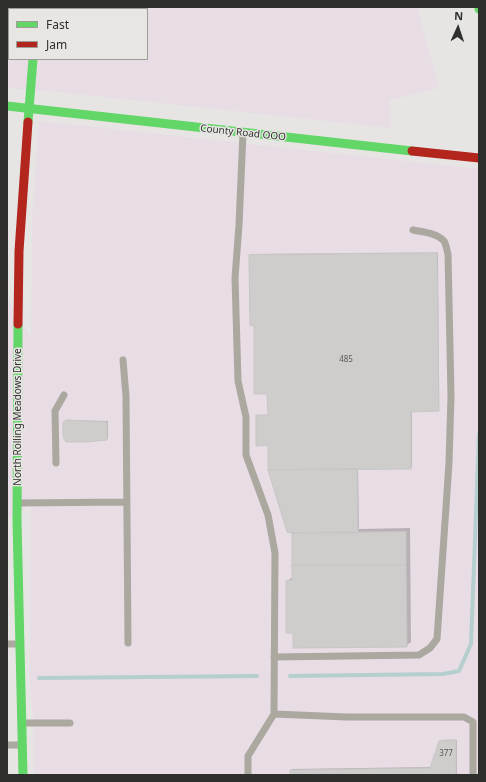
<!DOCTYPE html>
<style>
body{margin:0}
#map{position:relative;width:486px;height:782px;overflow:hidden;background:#e6e5e4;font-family:"Noto Sans",sans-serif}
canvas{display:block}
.frame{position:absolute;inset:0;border:8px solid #2f2f2d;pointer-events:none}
.legend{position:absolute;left:8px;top:8px;width:140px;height:52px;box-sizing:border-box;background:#e7e6e3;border:1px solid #9d9d9a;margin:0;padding:5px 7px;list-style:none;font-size:12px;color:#2f2f2d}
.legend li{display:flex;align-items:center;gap:8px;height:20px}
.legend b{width:20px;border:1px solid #9d9d9a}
.north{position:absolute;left:438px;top:8px;width:40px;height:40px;-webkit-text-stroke:3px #e7e6e3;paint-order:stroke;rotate:3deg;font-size:11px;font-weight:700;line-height:16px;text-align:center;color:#2f2f2d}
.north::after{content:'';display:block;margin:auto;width:14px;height:18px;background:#2f2f2d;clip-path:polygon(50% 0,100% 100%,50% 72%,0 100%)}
</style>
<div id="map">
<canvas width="486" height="782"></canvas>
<div class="frame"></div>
<ul class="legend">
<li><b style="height:5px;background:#63d668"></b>Fast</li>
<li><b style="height:5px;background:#b3261e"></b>Jam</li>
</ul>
<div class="north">N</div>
</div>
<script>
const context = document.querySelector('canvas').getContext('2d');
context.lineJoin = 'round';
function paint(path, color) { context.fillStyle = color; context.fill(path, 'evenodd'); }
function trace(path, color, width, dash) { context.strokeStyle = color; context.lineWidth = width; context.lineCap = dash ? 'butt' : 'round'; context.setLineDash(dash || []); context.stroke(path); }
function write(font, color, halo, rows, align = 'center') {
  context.font = font + ' "Noto Sans",sans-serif'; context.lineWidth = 3; context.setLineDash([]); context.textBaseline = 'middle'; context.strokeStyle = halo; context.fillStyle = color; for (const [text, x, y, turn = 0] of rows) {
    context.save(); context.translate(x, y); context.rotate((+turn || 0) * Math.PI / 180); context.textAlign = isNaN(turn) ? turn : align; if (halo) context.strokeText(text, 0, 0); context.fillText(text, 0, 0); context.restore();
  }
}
paint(new Path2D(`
 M7 7H417L439 88 390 100 391 128 49 91 7 88ZM9 9H147V59H9Z
 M39 121 479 169V775H34L33 720 30 683 31 505 7 519V299L31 337 32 220Z`), '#e8dce5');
paint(new Path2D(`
 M438 253 439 409 438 410 412 411V467L411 468H358L359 529 410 528 411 642 406 646 294 632 287 581 293 577V532L269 444 257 416 258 415H269L268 393 255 324 250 255 252 254Z
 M68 420 108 421V438L107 439 64 423Z
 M441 740H457V775H291L292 769 432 767Z`), '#0003');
trace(new Path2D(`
 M290 676 443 674 459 671 471 644 479 434
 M39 678 257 676`), '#b4cfce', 4);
const building = new Path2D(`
 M437 253 439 411 411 412V469L268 470V445L256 446V415H268L267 394H254V325L250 326 249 255Z
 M66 420 107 422V440L87 442H66L64 439 63 434V423Z
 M357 469 358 533H292L287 532 268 470Z
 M406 532V565H292V533Z
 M292 565H406L407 647 293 648V633H286V581L292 580Z
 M456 740V775H290V770L430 768 439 741Z`);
paint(building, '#cecdcc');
trace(building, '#c7c7c6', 1);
trace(new Path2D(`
 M243 133 239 225 235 278 238 381 246 417V455L268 515 275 553 274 714 248 756V775
 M123 360 126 396 128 643
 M56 463 55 411 64 395
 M18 503 127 502
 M7 644H19
 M274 657 419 655 430 648 437 639 449 463 451 396 448 254C447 251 446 244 444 241 437 233 423 232 413 230
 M274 714 346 717H464L473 722V775
 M22 723H70
 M7 745H22`), '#aba89f', 7);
trace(new Path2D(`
 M37 7V9
 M479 7V9
 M7 106 412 151
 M28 122 33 59
 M18 324 17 521 23 775`), '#63d668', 9);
trace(new Path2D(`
 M412 151 479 158
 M18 324 19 251 28 122`), '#b3261e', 9);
write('8px', '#595957', null, [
 ["485",346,360],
 ["377",446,754]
]);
write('10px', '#2f2f2d', '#e7e6e3', [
 ["County Road OOO",243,133,6],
 ["North Rolling Meadows Drive",18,417,-90]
]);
</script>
